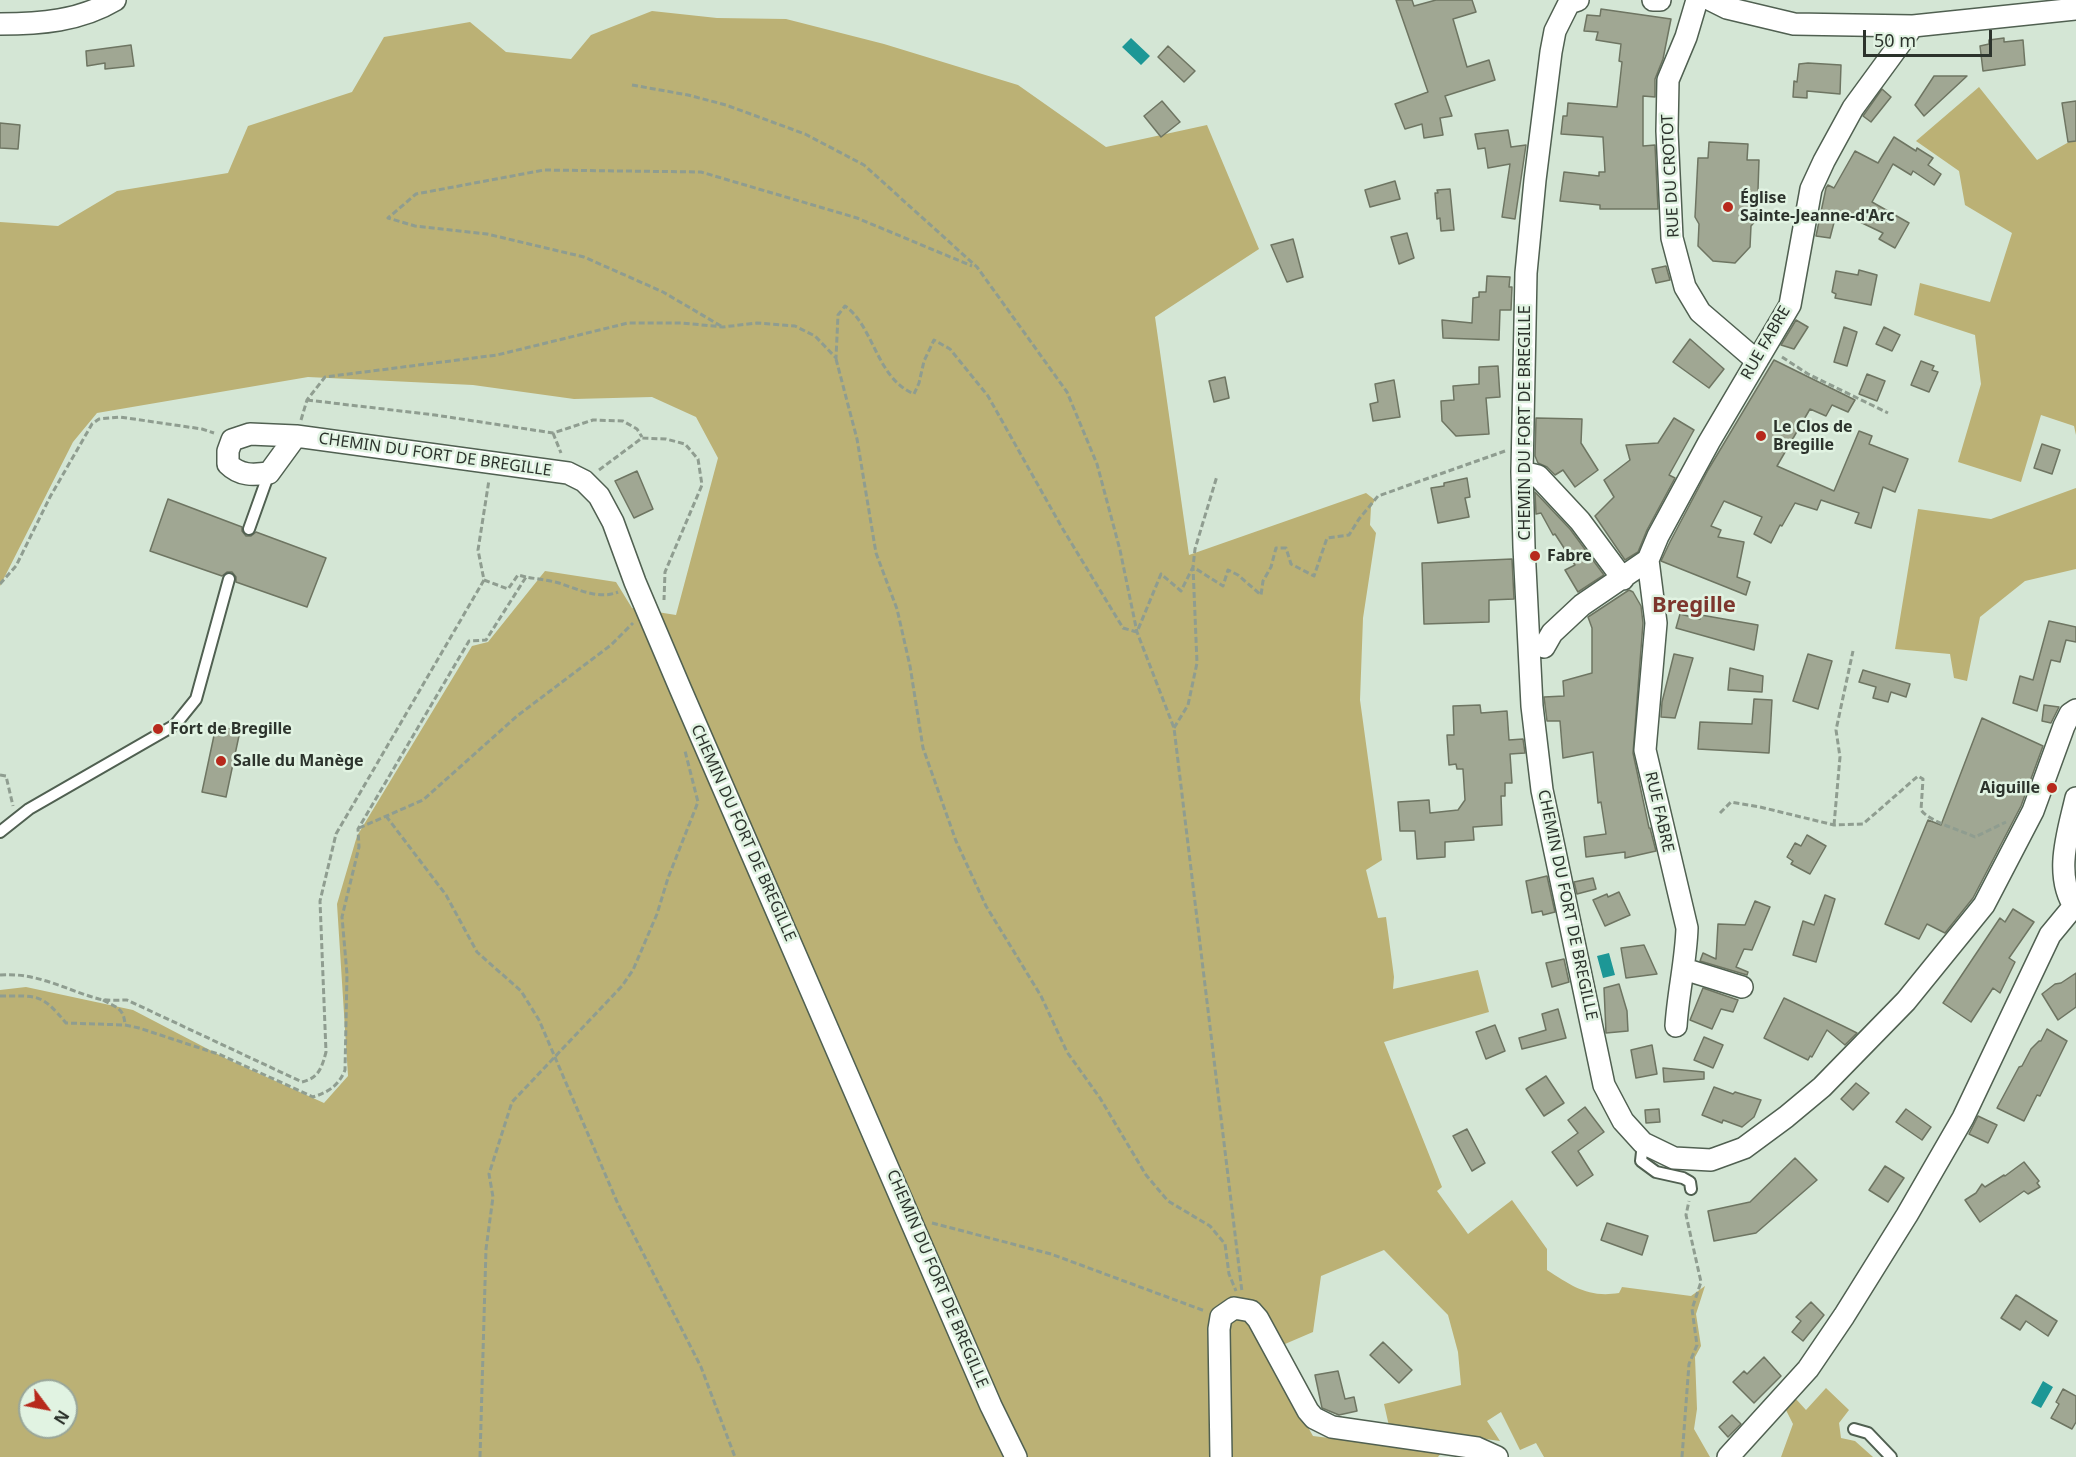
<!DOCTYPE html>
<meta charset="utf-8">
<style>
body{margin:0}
#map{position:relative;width:2076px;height:1457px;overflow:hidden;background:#d4e6d5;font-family:"Noto Sans",sans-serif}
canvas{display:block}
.north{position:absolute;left:18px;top:1379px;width:60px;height:60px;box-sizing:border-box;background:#e1f3e2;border:2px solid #99a699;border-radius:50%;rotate:122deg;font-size:16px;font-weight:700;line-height:24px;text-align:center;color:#2c332c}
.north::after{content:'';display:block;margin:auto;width:21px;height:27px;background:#b7291c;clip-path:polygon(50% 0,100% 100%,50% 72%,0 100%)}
.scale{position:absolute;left:1863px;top:30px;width:129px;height:27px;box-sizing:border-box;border:3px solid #2c332c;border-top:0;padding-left:8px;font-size:18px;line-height:21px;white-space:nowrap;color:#2c332c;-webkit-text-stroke:4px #e1f3e2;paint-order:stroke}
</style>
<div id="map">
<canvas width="2076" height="1457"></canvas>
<div class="north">N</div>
<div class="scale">50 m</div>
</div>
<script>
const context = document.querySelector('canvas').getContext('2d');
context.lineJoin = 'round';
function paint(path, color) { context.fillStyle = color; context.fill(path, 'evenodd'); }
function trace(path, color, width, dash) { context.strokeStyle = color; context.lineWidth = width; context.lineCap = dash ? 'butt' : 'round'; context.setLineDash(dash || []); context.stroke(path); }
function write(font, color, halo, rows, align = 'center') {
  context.font = font + ' "Noto Sans",sans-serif'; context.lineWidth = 5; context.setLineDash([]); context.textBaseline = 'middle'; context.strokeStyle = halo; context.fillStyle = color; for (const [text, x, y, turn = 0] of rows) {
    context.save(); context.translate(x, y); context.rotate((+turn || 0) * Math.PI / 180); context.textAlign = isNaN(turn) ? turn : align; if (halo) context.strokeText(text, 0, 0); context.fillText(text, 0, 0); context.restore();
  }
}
paint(new Path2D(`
 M652 11 717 18 786 19 884 44 1018 85 1106 147 1207 125 1259 249 1155 317 1189 555 1366 493 1375 500 1371 507 1370 525 1376 533 1363 618 1360 700 1382 860 1366 870 1378 918 1386 917 1394 977 1393 989 1478 970 1489 1012 1384 1042 1442 1187 1437 1191 1468 1234 1512 1200 1547 1249V1270C1572 1286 1588 1298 1619 1293L1622 1287 1691 1296 1705 1286 1696 1314 1701 1346 1695 1357 1697 1409 1694 1429 1710 1457H1544L1536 1443 1520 1450 1501 1412 1487 1421 1500 1441 1389 1426 1384 1404 1461 1385 1458 1352 1448 1315 1384 1250 1321 1276 1313 1332 1285 1344 1268 1357 1313 1436 1442 1452 1438 1457H0V990L26 987 133 1010 227 1059 324 1103 348 1076 337 904 357 836 472 646 488 642 545 571 616 582 632 608 676 615 718 458 696 417 652 397 574 399 473 385 308 377 97 413 73 442 0 586V222L58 226 117 191 228 173 248 126 352 92 384 37 470 22 506 52 571 59 591 35ZM30 1391H66V1427H30Z
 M1979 87 2037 160 2076 138V435L2074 426 2041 415 2021 482 1958 462 1981 384 1975 335 1914 315 1920 283 1990 302 2012 233 1965 205 1959 171 1916 141Z
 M2076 488V569L2025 581 1980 617 1967 681 1954 678 1950 654 1895 649 1918 509 1991 519Z
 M1826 1388 1849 1410 1839 1423 1841 1438 1855 1441 1873 1457H1781L1793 1424 1786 1410 1796 1399 1806 1410Z`), '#bbb175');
paint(new Path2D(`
 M1131 38 1150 56 1141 65 1122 47Z
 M1609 953 1615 975 1603 978 1597 956Z
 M2043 1381 2053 1387 2041 1408 2031 1403Z`), '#1d9796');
const building = new Path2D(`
 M1396 0H1412L1414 6 1436 0H1472L1476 12 1453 19 1467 67 1489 60 1495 80 1445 96 1452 116 1440 118 1443 135 1424 138 1422 124 1405 129 1395 104 1428 92Z
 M1601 9 1671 19 1663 59 1655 79V97L1643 96V146L1655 145 1658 209H1600V205L1560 201 1564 172 1599 176V172H1605L1603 137 1561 134 1563 116H1567L1568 103 1617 107 1622 62 1619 61 1621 44 1596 40 1598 32 1584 31 1587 15 1600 16Z
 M2004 38V42L2023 40 2025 65 1983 71 1980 46 1989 44V40Z
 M131 45 134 66 105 69V63L87 66 86 51Z
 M1168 46 1195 71 1184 82 1158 57Z
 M1808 63 1841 65 1840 94 1807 91V98L1793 97 1794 81 1797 82 1799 64Z
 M1934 76H1967L1924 116 1915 105Z
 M1882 89 1891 97 1871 122 1863 116Z
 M1162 101 1180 122 1161 137 1144 116Z
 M2076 101V141L2068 142 2062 103Z
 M0 123 20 125 18 149 0 148Z
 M1508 130 1511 147 1526 145 1515 219 1502 217 1510 164 1488 168 1485 148 1478 149 1475 134Z
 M1894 137 1916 151 1917 148 1933 158 1928 165 1941 174 1934 185 1913 171 1911 175 1893 164 1872 202 1909 223 1895 248 1879 239 1883 233 1837 211 1830 238 1816 236 1826 188 1828 185 1834 188 1855 151 1878 163Z
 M1709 142 1748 144 1747 160H1759L1757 219 1751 226 1750 247 1735 263 1713 261 1698 246 1699 224 1695 217 1698 158H1708Z
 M1395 181 1400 199 1370 207 1365 190Z
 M1450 189 1454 230 1441 231 1440 218 1437 219 1435 193H1438L1437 190Z
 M1407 233 1414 258 1399 264 1391 237Z
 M1293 239 1303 277 1287 282 1271 245Z
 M1666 266 1670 280 1656 283 1652 269Z
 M1859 270 1877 275 1871 305 1835 298 1836 294 1832 292 1836 271 1858 275Z
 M1487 276 1510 277 1509 287H1512L1511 310H1500L1499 340 1443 338 1442 320 1472 323 1473 298 1479 297V292H1486Z
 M1796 320 1808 327 1794 349 1781 345Z
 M1844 327 1857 332 1847 366 1834 362Z
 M1884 327 1900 335 1892 351 1876 344Z
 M1690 339 1724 369 1709 388 1673 362Z
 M1774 360 1855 400 1848 412 1832 405 1826 416 1810 409 1777 466 1834 491 1859 431 1872 436 1869 444 1908 459 1895 492 1883 487 1871 528 1855 523 1859 513 1821 500 1817 510 1795 503 1782 526 1780 525 1771 543 1754 534 1762 517 1724 501 1711 526 1721 530 1718 537 1744 542 1737 577 1750 582 1746 595 1661 561 1670 542 1708 470Z
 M1921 361 1934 366 1932 370 1938 372 1929 392 1911 385Z
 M1498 366 1500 397 1486 398 1489 434 1456 436 1442 421 1441 401 1454 400 1453 386 1479 384V367Z
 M1867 374 1885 381 1877 401 1859 394Z
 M1225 377 1229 398 1214 402 1209 381Z
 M1394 380 1400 417 1373 421 1370 404 1378 402 1375 384Z
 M1536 418 1582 419 1581 443 1598 470 1575 487 1563 470 1555 475 1547 467 1538 463 1535 456Z
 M1674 418 1694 430 1669 475 1675 478 1647 530 1638 552 1625 560 1595 516 1614 497 1604 480 1630 460 1626 445 1658 443Z
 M2042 444 2060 450 2052 474 2034 468Z
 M637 471 653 509 634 518 615 481Z
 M1467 478 1470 497 1465 498 1469 517 1438 523 1431 488 1444 486V483Z
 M1535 492 1570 529 1604 575 1578 592 1565 570 1575 565 1555 534 1553 535 1541 513 1536 514Z
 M168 499 242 527V531L246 536H251L256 532 326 558 307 607 236 582V577L232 572H227L222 576 150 551Z
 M1512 559 1514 599 1489 600V622L1424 624 1422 563Z
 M1629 590 1633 592 1641 606 1643 623 1633 753 1649 828H1650L1656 851 1625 858V852L1586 857 1584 837 1606 834 1601 802 1598 803 1593 752 1563 758 1560 721H1547L1544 697 1564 696 1563 681 1592 673V628L1588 617Z
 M1680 614 1700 619 1701 615 1758 625 1754 650 1676 628Z
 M2049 621 2076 627V642L2066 640 2060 662 2051 660 2037 711 2013 703 2020 676 2033 680Z
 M1674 654 1693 658 1675 718 1661 717 1662 702Z
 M1808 654 1832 661 1818 709 1793 701Z
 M1730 668 1763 676 1762 692 1728 690Z
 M1863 670 1910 684 1906 697 1891 692 1888 702 1873 698 1876 687 1859 682Z
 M1754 699 1772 700 1769 753 1698 749 1700 722 1752 724Z
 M1480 705 1481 713 1507 711 1509 740 1523 739 1525 753 1510 754 1512 783H1505V796H1501L1502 825 1473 827 1474 840 1445 842V857L1417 859 1415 831H1400L1398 802 1429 800 1430 813 1458 810 1465 800 1463 769H1457L1456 764 1449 765 1447 735H1454L1453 706Z
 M2044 705 2059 707 2051 723 2042 721Z
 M1982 718 2043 746 2021 806 1973 898 1945 933 1927 924 1919 939 1885 924 1928 820 1941 825Z
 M216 726 240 731 226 797 202 792Z
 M1807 835 1826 846 1810 874 1791 864 1793 861 1787 857 1795 843 1801 846Z
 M1547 876 1555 912 1543 915 1542 911 1532 913 1526 881Z
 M1593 878 1596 889 1577 894 1574 882Z
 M1619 892 1630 915 1605 926 1593 900 1607 894 1608 897Z
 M1825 895 1835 899 1816 962 1793 955 1803 921 1814 925Z
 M1755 901 1770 907 1752 950 1744 949 1736 967 1748 972 1747 975 1700 961 1703 953 1716 959 1718 924 1745 925Z
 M2013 909 2034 922 2009 958 2015 962 2000 993 1993 988 1971 1022 1943 1003 2000 918 2005 922Z
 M1644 945 1657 974 1626 978 1621 948Z
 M1564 959 1569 982 1552 987 1546 963Z
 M2076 973V1007L2058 1020 2042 994 2055 984 2061 983Z
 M1619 984 1627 1011 1628 1031 1606 1033 1604 988Z
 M1703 988 1738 1000 1733 1012 1721 1009 1712 1029 1690 1020Z
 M1784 998 1843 1026 1857 1033 1845 1045 1827 1030 1812 1057 1810 1056 1808 1060 1764 1038Z
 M1558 1009 1566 1038 1522 1049 1519 1038 1546 1030 1542 1014Z
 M1495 1025 1505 1051 1486 1059 1476 1032Z
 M2047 1029 2067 1041 2040 1096 2037 1095 2024 1121 1997 1108 2019 1067 2022 1066 2031 1049 2039 1041H2041Z
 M1704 1037 1723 1045 1713 1068 1694 1060Z
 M1652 1045 1657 1074 1636 1078 1631 1050Z
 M1663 1068 1704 1072V1079L1664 1082Z
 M1546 1076 1564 1103 1544 1116 1526 1089Z
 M1856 1083 1869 1093 1853 1110 1841 1099Z
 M1714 1087 1733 1094 1735 1092 1761 1100 1754 1117 1742 1127 1723 1120 1722 1123 1702 1115Z
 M1585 1107 1604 1132 1578 1151 1593 1175 1577 1186 1552 1152 1578 1133 1568 1120Z
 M1659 1109 1660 1122 1646 1123 1645 1110Z
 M1906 1109 1931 1127 1922 1140 1896 1122Z
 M1978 1116 1997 1125 1988 1143 1969 1134Z
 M1467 1129 1485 1163 1472 1171 1453 1136Z
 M1795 1158 1817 1180 1756 1233 1714 1241 1708 1211 1750 1202Z
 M2024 1162 2039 1181 2037 1183 2040 1187 2028 1194 2024 1191 1980 1222 1965 1200 1976 1193 1982 1184 1985 1187 2004 1175 2005 1176Z
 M1885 1166 1904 1178 1888 1202 1869 1190Z
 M1607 1223 1648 1236 1642 1255 1601 1240Z
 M2016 1295 2057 1321 2048 1336 2026 1321 2020 1330 2001 1318Z
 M1811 1302 1824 1315 1803 1341 1792 1332 1801 1321 1796 1317Z
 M1383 1342 1412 1370 1399 1383 1370 1355Z
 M1764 1357 1781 1376 1754 1403 1733 1382 1744 1371 1747 1374Z
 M1338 1371 1345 1399 1354 1397 1357 1411 1339 1415 1322 1408 1315 1375Z
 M2063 1389 2076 1396V1422L2072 1429 2051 1418 2059 1404 2056 1402Z
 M1732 1415 1741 1424 1728 1437 1719 1427Z`);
paint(building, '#a0a793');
trace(building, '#6e7562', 1.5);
const lane = new Path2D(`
 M249 529 269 473
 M0 832 29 809 175 725 196 699 229 579
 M1643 1143 1641 1161 1656 1172 1683 1178 1690 1182 1691 1189
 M1854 1429 1868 1433 1891 1457`);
const street = new Path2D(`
 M1578 0 1569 3 1555 31 1551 52 1535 180 1526 273 1522 472 1524 547 1532 706 1542 790 1604 1085 1623 1121 1643 1143 1674 1158 1711 1160 1744 1148 1786 1117 1822 1087 1906 1001 1984 905 2033 811 2064 726 2070 714 2076 710
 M1653 0H1660
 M1697 0 1686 37 1668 80 1667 131 1672 238 1685 287 1700 312 1757 361
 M1711 0 1727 8 1794 24 1913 26 2076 9
 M0 24C40 24 80 21 115 0
 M250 434 296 436 269 473C253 475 240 476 228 464V451L232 440Z
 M296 436 568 473 584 481 599 496 613 522 635 582 680 688 991 1406 1016 1457
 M1522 472 1538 476 1580 521 1623 579
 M1648 560 1656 623 1645 750 1687 928C1686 961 1678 993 1676 1026
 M1544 647 1552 633 1582 605 1648 560 1658 536 1709 442 1790 305 1811 189 1824 161 1853 108 1913 26
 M2076 798C2068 833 2053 876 2076 909
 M1684 969 1742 987
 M1221 1457 1219 1329 1221 1317 1234 1308 1251 1311 1258 1319 1308 1411 1314 1418 1332 1427 1477 1448 1497 1457
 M1728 1457 1808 1369 1844 1316 1907 1215 1963 1118 2050 935 2074 906`);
trace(lane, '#506051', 14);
trace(street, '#506051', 24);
trace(new Path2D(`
 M632 85 688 95 726 105 805 134 864 165 977 267 1067 392 1097 464 1120 550 1137 632 1174 728 1242 1292
 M721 326 663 292 584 257 487 234 415 226 388 218 416 194 544 170 701 172 857 218 972 266
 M1782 357 1808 374 1888 413
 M836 359 857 439 876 553 897 609 910 666 923 748 956 841 986 906 1041 996 1067 1052 1100 1098 1146 1175 1168 1201 1210 1226 1225 1244 1229 1274 1236 1291
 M307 400 435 415 553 433 593 420 623 421 637 429 642 437
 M301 420 307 400 325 377 497 355 628 323H682L723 327 757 323 795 326 815 336 836 358 838 315 845 306C874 326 876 378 914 394L919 383 924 361 934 340 950 349 988 396 1061 526 1123 628 1137 632 1161 574 1181 591 1193 567 1223 586 1228 570 1238 575 1261 595 1263 581 1271 567 1276 548H1286L1291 564 1314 576 1327 538 1349 535 1359 519 1378 496 1505 451
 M553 433 561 453
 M599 470 642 438 666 439 685 444 698 459 702 485 665 572 664 600
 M484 580 508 589 518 575 526 577
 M0 584 16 566 50 497 92 424 99 419 120 417 202 429 214 433
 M1174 728 1188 705 1197 663 1193 567 1195 549 1217 476
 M0 775 6 776 13 806
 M1720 813 1731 802 1760 807 1834 825 1863 824 1918 776 1923 779 1921 810C1930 822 1960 830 1975 837L2006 822
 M386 816 446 895 477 952 521 991 539 1020 618 1204 701 1367 735 1457
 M1834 825 1840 757 1836 730 1853 651
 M359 828 423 800 517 716 611 645 633 623
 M0 975C37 972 66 990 99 999 108 1001 118 1000 127 1000L302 1082C319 1078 322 1067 326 1052L320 901 336 834 484 580 478 550 489 480
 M0 996C38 996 41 993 66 1023L125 1025 139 1028 221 1055 313 1097C329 1092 339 1085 345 1070L347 974 342 917 359 847 358 829 469 641 486 640 526 577C537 579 548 580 559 583 577 589 599 600 618 592
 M103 1000C117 1008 124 1008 125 1025
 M932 1223 1051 1254 1205 1311
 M480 1457 486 1249 493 1197 489 1174 512 1102 622 986 633 970 657 914 668 878 698 802 685 751
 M1682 1457 1689 1364 1697 1345 1692 1309 1701 1282 1686 1215 1689 1201`), '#8f9d90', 3, [6, 3]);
trace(lane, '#fff', 10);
trace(street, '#fff', 21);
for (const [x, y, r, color] of [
 [1728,207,6,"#b7291c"],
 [1761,436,6,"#b7291c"],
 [1535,556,6,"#b7291c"],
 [158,729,6,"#b7291c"],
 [221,761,6,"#b7291c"],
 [2052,788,6,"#b7291c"]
]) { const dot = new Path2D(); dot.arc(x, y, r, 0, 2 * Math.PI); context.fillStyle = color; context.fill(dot); trace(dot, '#e1f3e2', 2); }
write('16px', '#2c332c', '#e1f3e2', [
 ["RUE DU CROTOT",1671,176,-93],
 ["RUE FABRE",1766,343,-60],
 ["CHEMIN DU FORT DE BREGILLE",1525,423,-90],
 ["CHEMIN DU FORT DE BREGILLE",435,455,8],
 ["RUE FABRE",1659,812,77],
 ["CHEMIN DU FORT DE BREGILLE",743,833,66],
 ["CHEMIN DU FORT DE BREGILLE",1567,905,78],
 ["CHEMIN DU FORT DE BREGILLE",937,1279,67]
]);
write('bold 16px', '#2c332c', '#e1f3e2', [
 ["Église",1740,198],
 ["Sainte-Jeanne-d'Arc",1740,216],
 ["Le Clos de",1773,427],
 ["Bregille",1773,445],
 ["Fabre",1547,556],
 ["Fort de Bregille",170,729],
 ["Salle du Manège",233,761],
 ["Aiguille",2040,788,"right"]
], 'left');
write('bold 22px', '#7d362d', '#e1f3e2', [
 ["Bregille",1694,606]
]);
</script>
